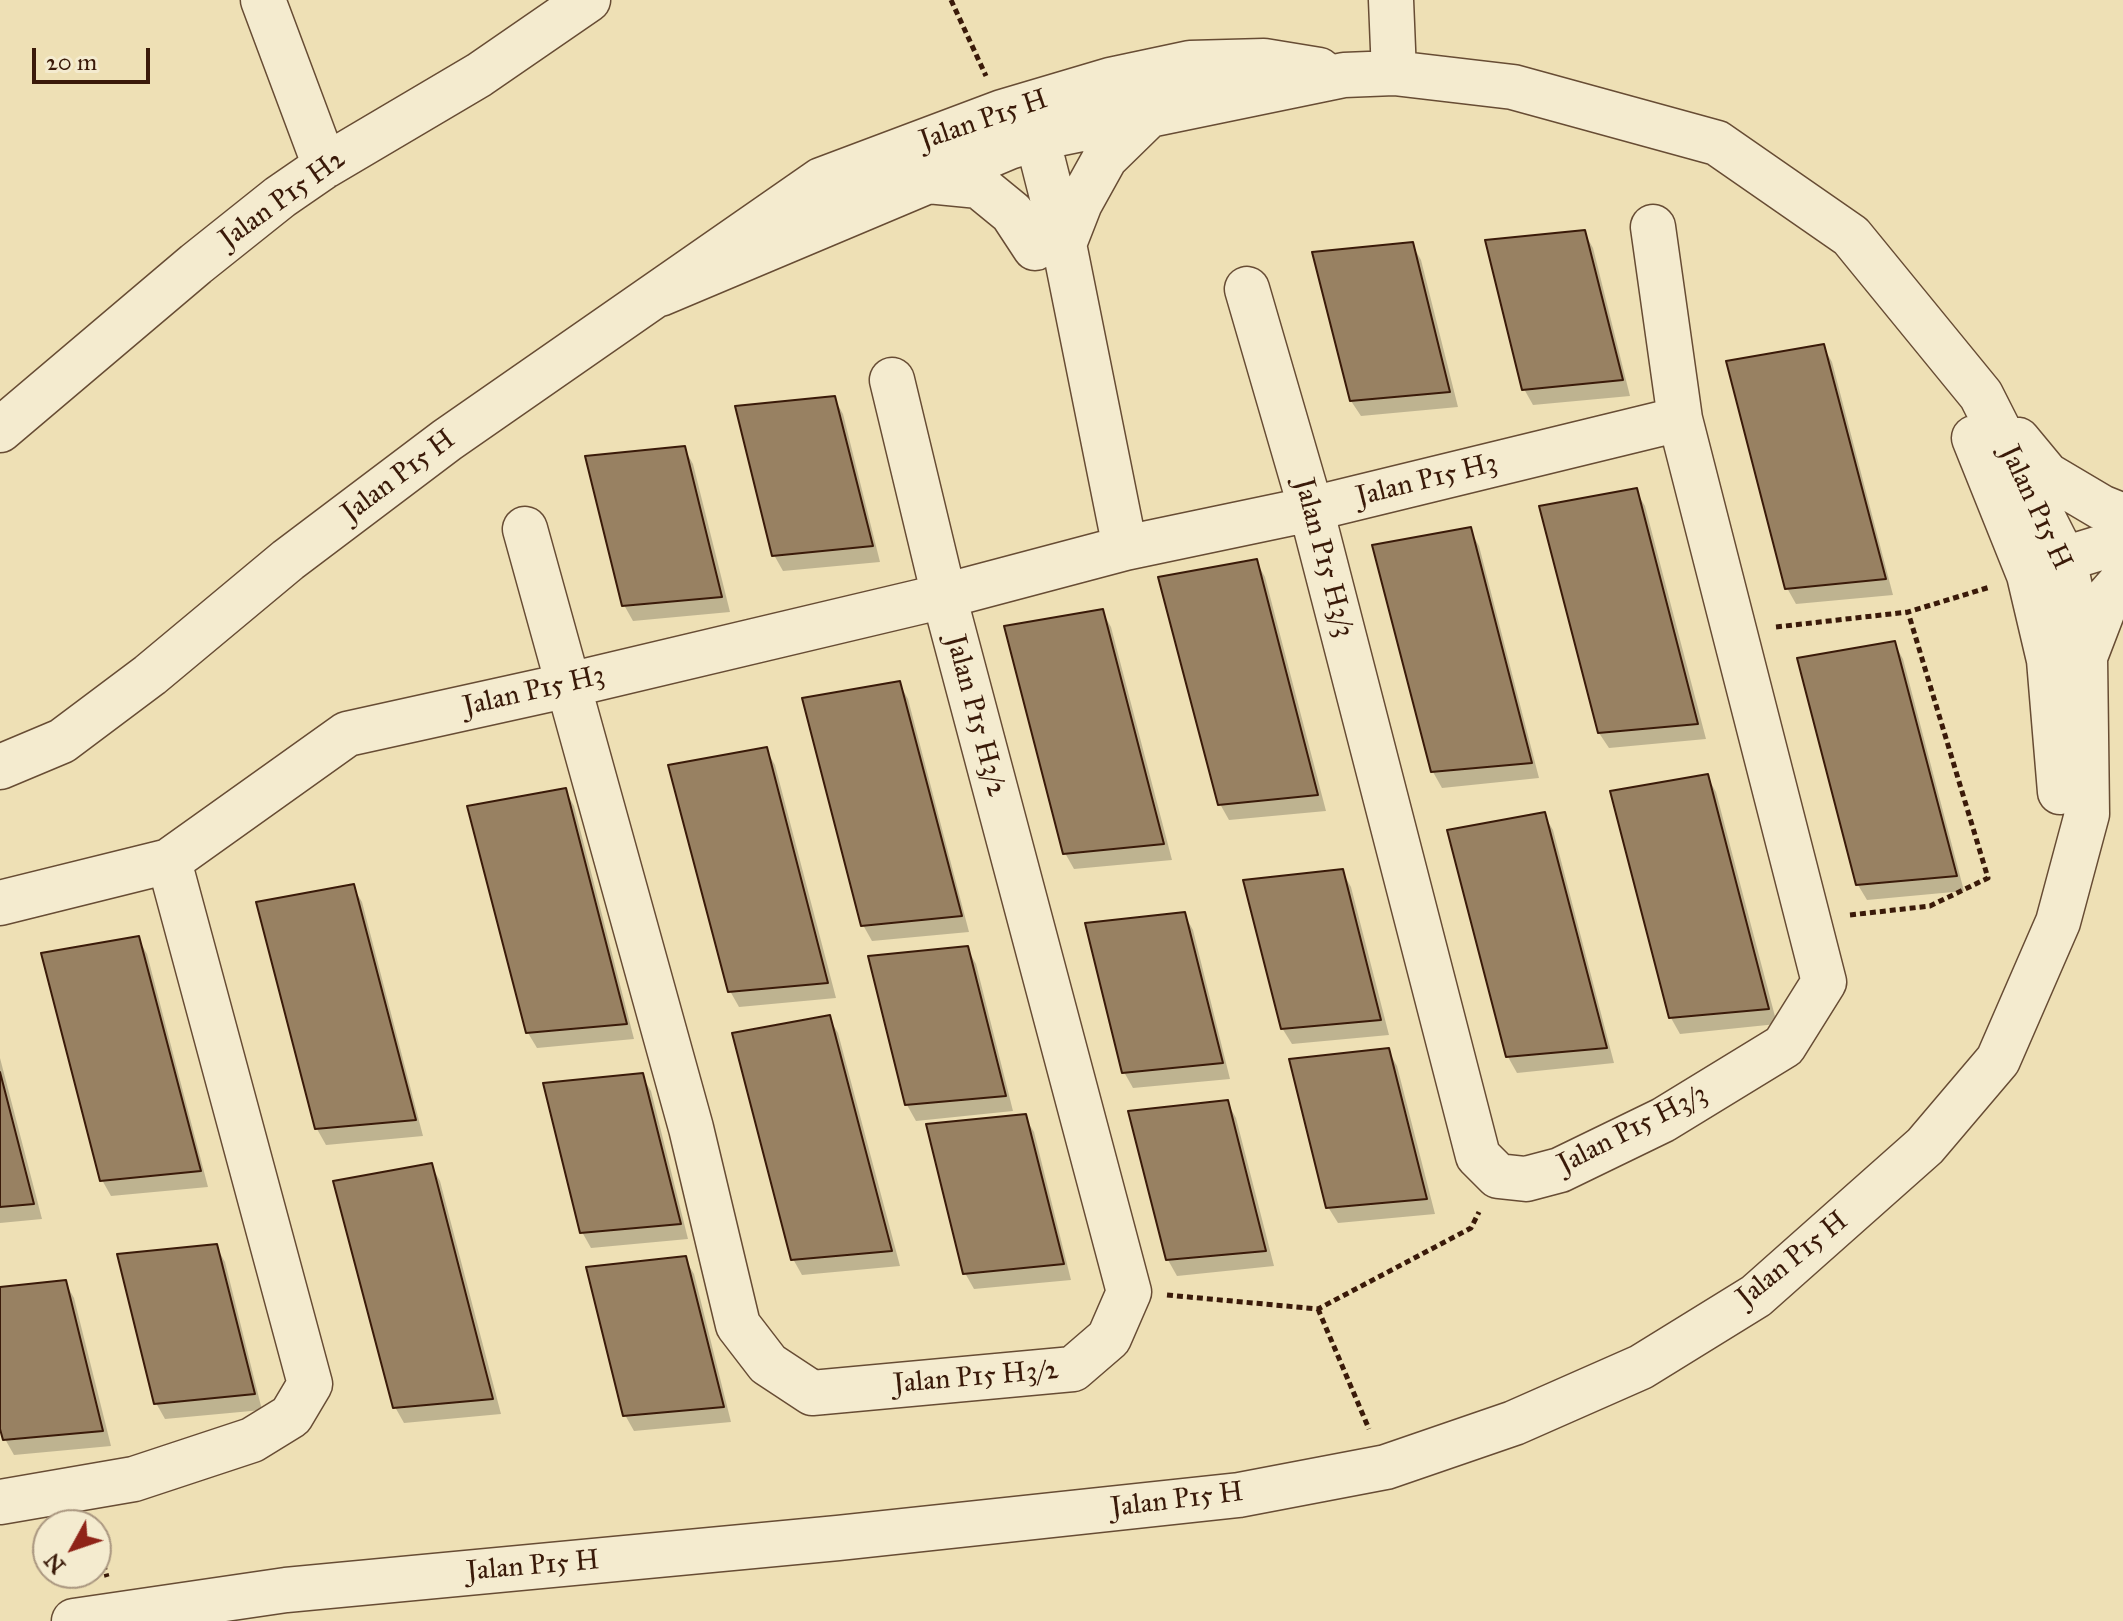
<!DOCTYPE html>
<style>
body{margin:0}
#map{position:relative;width:2123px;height:1621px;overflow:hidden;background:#eee0b5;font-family:"IM FELL Great Primer",serif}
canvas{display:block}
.north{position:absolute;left:32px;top:1509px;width:80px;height:80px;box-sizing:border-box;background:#f4ebcf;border:2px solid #aa9780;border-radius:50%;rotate:230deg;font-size:22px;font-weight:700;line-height:32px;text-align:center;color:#3a1a09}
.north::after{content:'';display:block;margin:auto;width:28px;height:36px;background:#8f2418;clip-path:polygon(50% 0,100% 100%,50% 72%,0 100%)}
.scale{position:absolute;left:32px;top:48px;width:118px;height:36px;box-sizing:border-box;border:4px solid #3a1a09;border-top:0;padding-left:10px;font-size:24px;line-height:28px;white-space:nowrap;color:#3a1a09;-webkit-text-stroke:6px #f4ebcf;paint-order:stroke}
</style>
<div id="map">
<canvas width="2123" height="1621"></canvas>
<div class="north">N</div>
<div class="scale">20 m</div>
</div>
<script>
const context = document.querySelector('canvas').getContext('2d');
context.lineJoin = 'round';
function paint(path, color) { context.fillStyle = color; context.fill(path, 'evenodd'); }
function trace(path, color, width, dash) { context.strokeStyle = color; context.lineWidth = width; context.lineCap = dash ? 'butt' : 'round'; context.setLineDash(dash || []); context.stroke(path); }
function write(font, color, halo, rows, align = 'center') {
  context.font = font + ' "IM FELL Great Primer",serif'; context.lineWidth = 6; context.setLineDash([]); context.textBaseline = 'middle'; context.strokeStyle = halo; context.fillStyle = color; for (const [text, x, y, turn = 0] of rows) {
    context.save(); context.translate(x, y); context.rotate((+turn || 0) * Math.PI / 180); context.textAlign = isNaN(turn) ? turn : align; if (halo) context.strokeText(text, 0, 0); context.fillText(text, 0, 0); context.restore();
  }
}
paint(new Path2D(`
 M1584 232 1593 248 1630 396 1533 405 1524 389Z
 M1412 244 1421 260 1458 407 1361 416 1351 401Z
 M1823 346 1832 362 1893 595 1796 604 1787 588Z
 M834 398 843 414 880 562 783 571 774 555Z
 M684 448 693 464 730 612 633 621 624 605Z
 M1636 491 1645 506 1706 739 1609 748 1599 733Z
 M1470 530 1479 546 1539 778 1442 788 1433 772Z
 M1256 561 1265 577 1326 811 1229 820 1220 804Z
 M1102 611 1111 627 1172 860 1074 869 1065 853Z
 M1894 643 1903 659 1964 891 1867 900 1858 885Z
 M899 683 908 699 969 932 872 941 863 925Z
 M766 749 775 765 836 998 739 1007 730 991Z
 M1707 776 1716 792 1777 1024 1680 1034 1671 1018Z
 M565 790 574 806 634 1039 537 1048 528 1033Z
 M1544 815 1553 830 1614 1063 1517 1073 1508 1057Z
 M1342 871 1351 887 1389 1035 1292 1044 1282 1028Z
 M353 887 362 902 423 1136 326 1145 317 1129Z
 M1184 914 1193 930 1230 1079 1133 1088 1124 1072Z
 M138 938 147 954 208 1187 111 1196 102 1180Z
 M967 948 976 964 1013 1111 916 1121 907 1105Z
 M829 1018 838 1033 900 1266 802 1275 793 1259Z
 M1388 1050 1397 1066 1435 1214 1338 1223 1328 1207Z
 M0 1058 42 1219 0 1223Z
 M642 1076 651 1091 688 1239 591 1248 582 1232Z
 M1227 1102 1236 1118 1274 1266 1177 1276 1168 1260Z
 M1024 1116 1034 1132 1071 1280 974 1289 965 1273Z
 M431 1165 440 1181 501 1414 404 1423 395 1407Z
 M216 1246 225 1262 262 1410 165 1419 156 1403Z
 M685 1259 694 1274 731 1422 634 1431 625 1415Z
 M65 1282 74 1298 111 1446 14 1455 5 1439 0 1420V1289Z`), '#0003');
const building = new Path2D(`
 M1585 230 1623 380 1522 390 1485 240Z
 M1413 242 1450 392 1350 401 1312 252Z
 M1824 344 1886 579 1785 589 1726 361Z
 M835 396 873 546 772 556 735 406Z
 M685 446 722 597 622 606 585 456Z
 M1637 488 1698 724 1598 733 1539 506Z
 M1471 527 1532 763 1431 772 1372 545Z
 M1257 559 1318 795 1218 805 1158 577Z
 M1103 609 1164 844 1063 854 1004 626Z
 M1895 641 1957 876 1856 885 1797 658Z
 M900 681 962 916 861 926 802 698Z
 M767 747 828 983 728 992 668 765Z
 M1708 774 1769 1009 1669 1018 1610 791Z
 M566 788 627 1024 526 1033 467 806Z
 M1545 812 1607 1048 1506 1057 1447 830Z
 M1343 869 1381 1020 1281 1029 1243 880Z
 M354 884 416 1120 315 1129 256 902Z
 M1185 912 1223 1063 1122 1073 1085 923Z
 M139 936 201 1171 100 1181 41 953Z
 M968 946 1006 1096 905 1105 868 956Z
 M830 1015 892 1251 791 1260 732 1033Z
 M1389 1048 1427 1199 1326 1208 1289 1059Z
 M0 1072 34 1204 0 1207Z
 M643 1073 681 1224 580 1233 543 1083Z
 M1228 1100 1266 1251 1166 1260 1128 1111Z
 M1026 1114 1064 1264 963 1274 926 1124Z
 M432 1163 493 1399 393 1408 333 1181Z
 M217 1244 255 1394 154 1404 117 1254Z
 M686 1256 724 1407 623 1416 586 1267Z
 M66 1280 103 1431 3 1440 0 1429V1287Z`);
paint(building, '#988162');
trace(building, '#3a1a09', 2);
const minor = new Path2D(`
 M263 0 325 166
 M1391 0 1394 73
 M1030 110 1064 244 1125 548
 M928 181 979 186 1012 213 1035 248
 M1064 244 1080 203 1105 158 1148 116
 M1247 289 1311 509 1478 1156 1498 1176 1526 1179 1560 1170 1663 1120 1784 1046 1824 982 1680 419 1653 227
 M0 430 196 264 280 197 325 166 479 75 588 0
 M1974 438 2029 575 2049 660 2060 792
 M2018 440 2047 475 2101 507 2123 516
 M525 529 691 1128 738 1325 768 1364 812 1393 1073 1369 1109 1338 1129 1292 944 596 892 380
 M2064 559 2123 541
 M2085 657 2108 597 2123 580
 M0 767 62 741 150 675 288 560 447 440 821 180 1002 112 1110 80 1190 63 1264 61 1319 70
 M0 903 169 861 347 734 569 685 944 596 1125 548 1311 509 1680 419
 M0 1502 134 1479 252 1440 291 1416 310 1384 169 861
 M74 1621 286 1590 838 1538 1239 1495 1386 1467 1514 1423 1641 1367 1756 1296 1925 1146 1998 1060 2058 922 2087 814 2085 657 2064 559 1981 395 1851 236 1717 143 1513 87 1394 73 1344 75 1038 138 1009 147 660 294`);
trace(minor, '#674c34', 47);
trace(new Path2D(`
 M951 0 986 76
 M1776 627 1908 612 1990 587
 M1850 915 1930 906 1988 878 1908 612
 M1167 1295 1318 1309 1471 1228 1479 1212
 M1318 1309 1369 1429
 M96 1535 107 1577`), '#3a1a09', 5, [6, 4]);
trace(minor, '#f4ebcf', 44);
write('28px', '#3a1a09', '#f4ebcf', [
 ["Jalan P15 H",984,121,-19],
 ["Jalan P15 H2",283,200,-36],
 ["Jalan P15 H",399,477,-37],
 ["Jalan P15 H3",1427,481,-14],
 ["Jalan P15 H",2035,508,65],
 ["Jalan P15 H3/3",1323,558,75],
 ["Jalan P15 H3",534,692,-13],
 ["Jalan P15 H3/2",975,716,75],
 ["Jalan P15 H3/3",1633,1130,-27],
 ["Jalan P15 H",1793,1260,-39],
 ["Jalan P15 H3/2",976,1378,-5],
 ["Jalan P15 H",1177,1501,-7],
 ["Jalan P15 H",533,1567,-5]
]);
</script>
